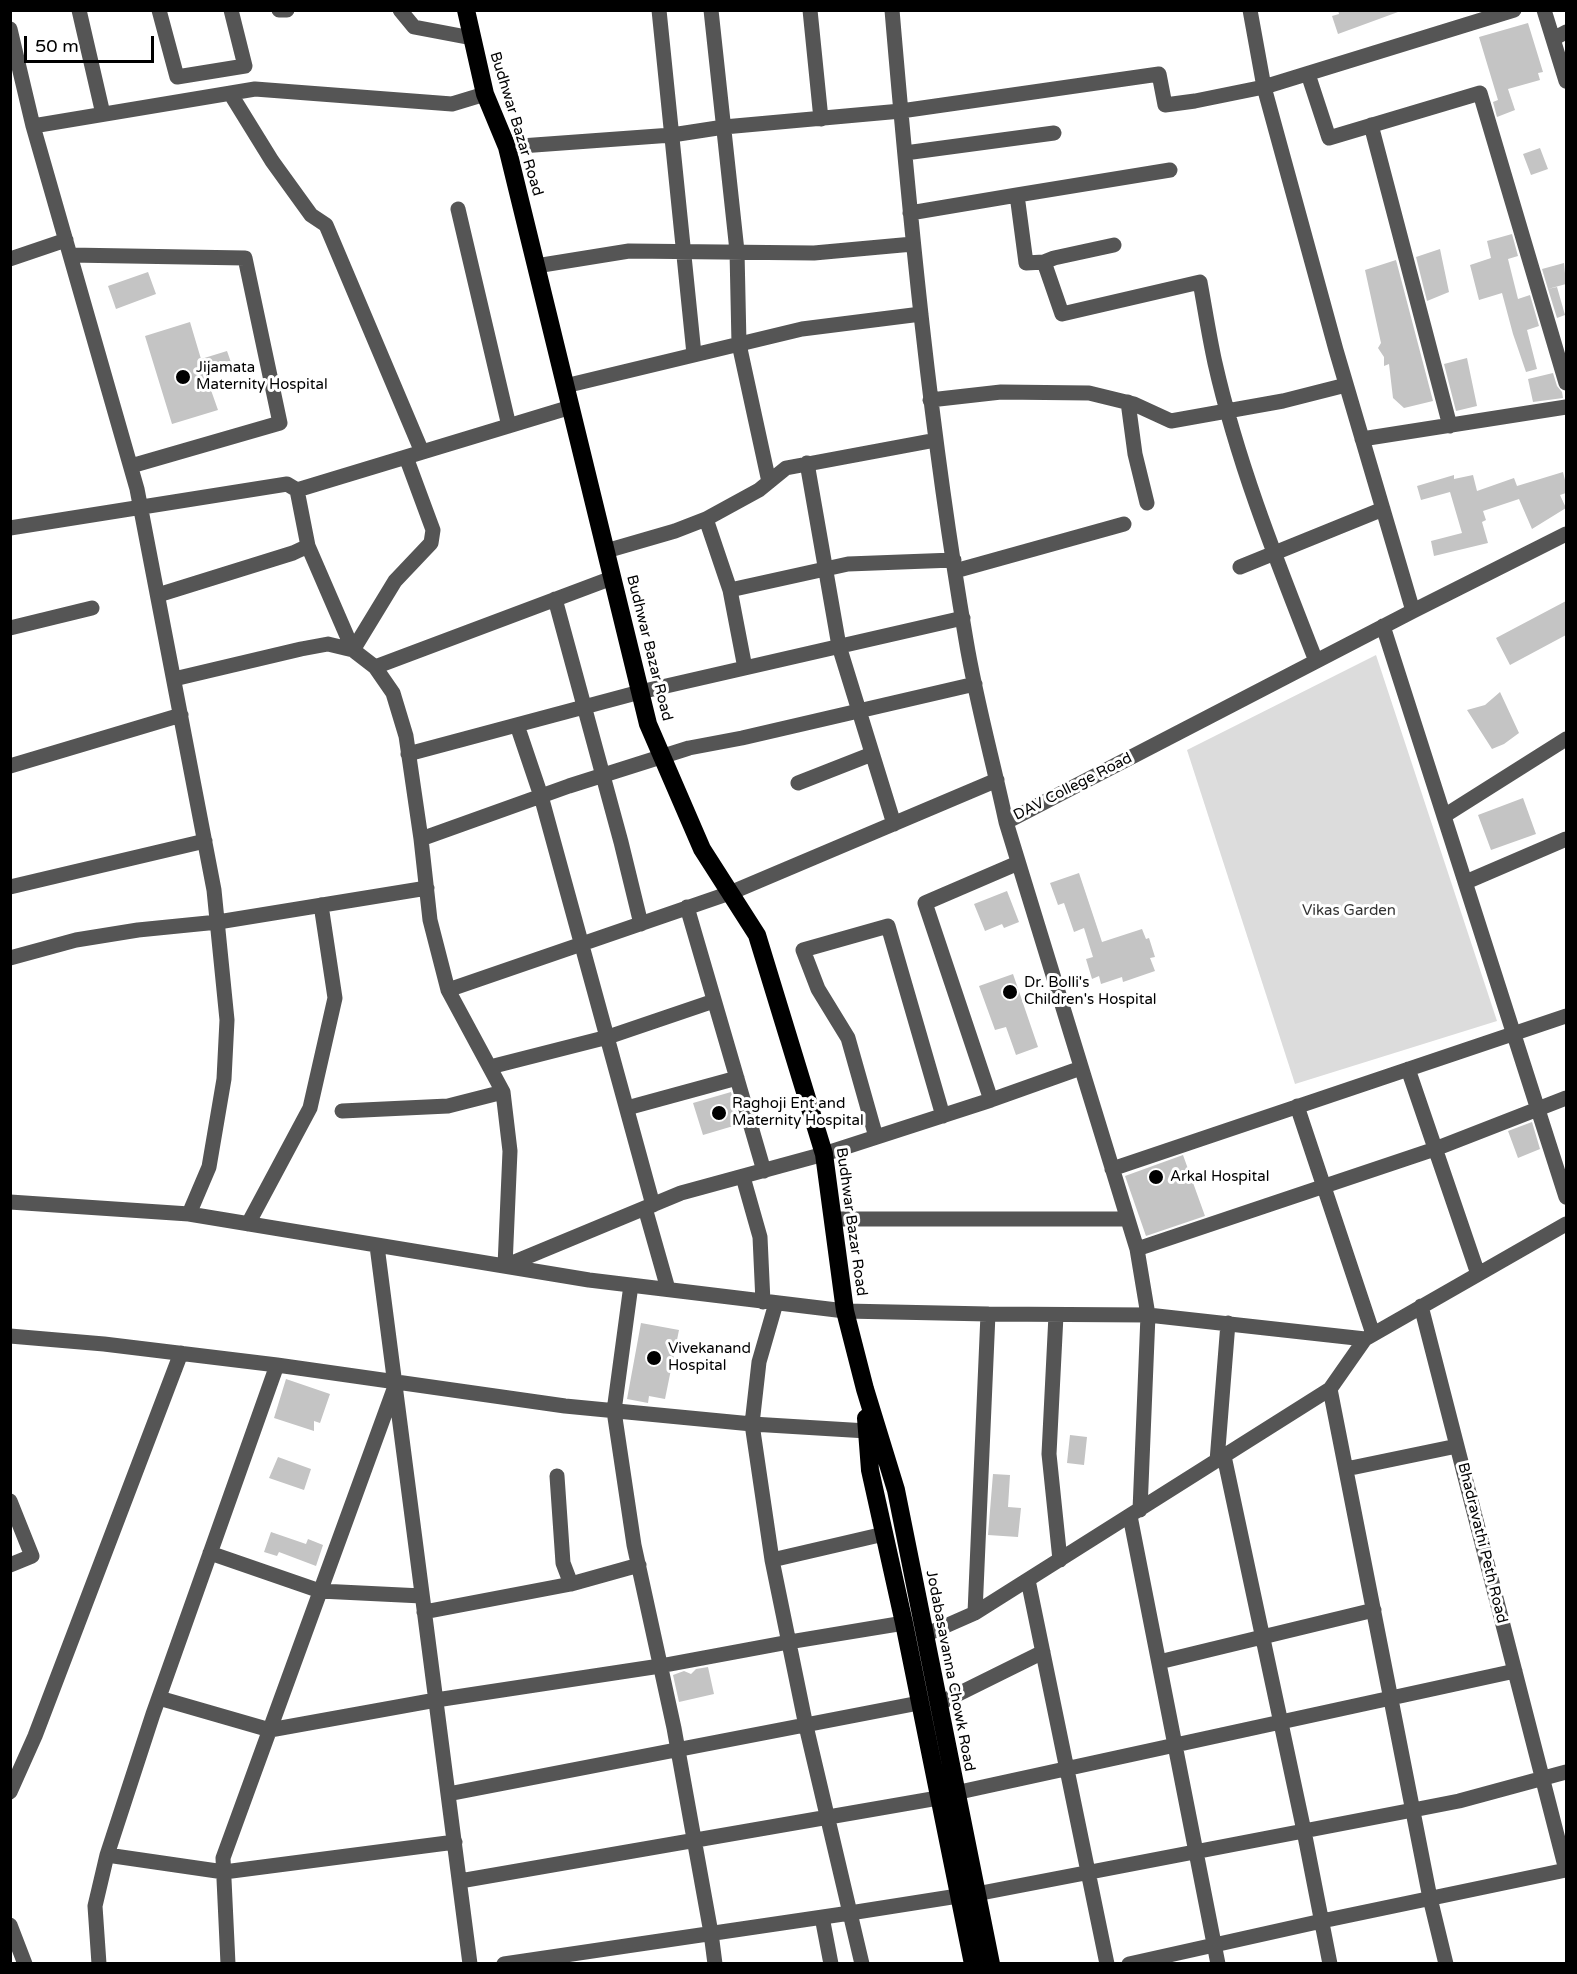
<!DOCTYPE html>
<style>
body{margin:0}
#map{position:relative;width:1577px;height:1974px;overflow:hidden;background:#fff;font-family:"Varela Round",sans-serif}
canvas{display:block}
.frame{position:absolute;inset:0;border:12px solid #000;pointer-events:none}
.scale{position:absolute;left:24px;top:36px;width:130px;height:27px;box-sizing:border-box;border:3px solid #000;border-top:0;padding-left:8px;font-size:18px;line-height:21px;white-space:nowrap;color:#000;-webkit-text-stroke:4px #fff;paint-order:stroke}
</style>
<div id="map">
<canvas width="1577" height="1974"></canvas>
<div class="frame"></div>
<div class="scale">50 m</div>
</div>
<script>
const context = document.querySelector('canvas').getContext('2d');
context.lineJoin = 'round';
function paint(path, color) { context.fillStyle = color; context.fill(path, 'evenodd'); }
function trace(path, color, width, dash) { context.strokeStyle = color; context.lineWidth = width; context.lineCap = dash ? 'butt' : 'round'; context.setLineDash(dash || []); context.stroke(path); }
function write(font, color, halo, rows, align = 'center') {
  context.font = font + ' "Varela Round",sans-serif'; context.lineWidth = 6; context.setLineDash([]); context.textBaseline = 'middle'; context.strokeStyle = halo; context.fillStyle = color; for (const [text, x, y, turn = 0] of rows) {
    context.save(); context.translate(x, y); context.rotate((+turn || 0) * Math.PI / 180); context.textAlign = isNaN(turn) ? turn : align; if (halo) context.strokeText(text, 0, 0); context.fillText(text, 0, 0); context.restore();
  }
}
paint(new Path2D(`
 M1376 655 1497 1021 1295 1084 1187 750Z`), '#dcdcdc');
paint(new Path2D(`
 M1338 10H1398V12L1338 34 1332 16 1339 14Z
 M1528 23 1543 72 1538 73 1540 80 1508 89 1515 110 1497 117 1493 102 1498 100 1479 37Z
 M1540 148 1548 169 1531 175 1523 154Z
 M1512 234 1518 256 1508 259 1518 299 1530 295 1539 326 1527 330 1537 369 1526 372 1513 334 1502 293 1479 300 1470 265 1491 258 1487 241Z
 M1440 249 1449 292 1427 301 1416 257Z
 M1396 260 1433 401 1404 408 1393 398 1389 364 1384 366V357L1378 348 1381 343 1365 270Z
 M1564 263 1566 284 1548 289 1542 269Z
 M148 272 156 294 116 309 108 286Z
 M1557 287 1565 315 1557 318 1548 289Z
 M190 322 201 359 227 351 233 368 206 376 218 410 172 424 145 336Z
 M1467 358 1477 406 1456 411 1444 364Z
 M1553 373 1557 386 1562 392 1563 398 1533 402 1528 379Z
 M1563 472 1566 484V493L1560 495 1566 508 1532 529 1519 499 1483 511 1486 520 1482 522 1488 543 1434 556 1431 541 1462 533 1450 492 1421 500 1417 486 1454 475V479L1473 475 1477 491 1514 478 1517 486Z
 M1566 601V635L1510 665 1496 638Z
 M1500 692 1519 733 1504 744 1492 749 1467 710 1485 705Z
 M1523 798 1536 834 1491 850 1478 815Z
 M1079 873 1102 942 1142 929 1146 939 1149 938 1155 957 1150 958 1155 971 1123 982 1122 977 1101 984 1099 976 1092 979 1086 959 1093 957 1084 928 1074 932 1064 903 1058 905 1050 883Z
 M1007 891 1019 922 1004 928 1002 924 985 931 974 904Z
 M1013 974 1038 1047 1016 1055 1006 1027 995 1030 979 986Z
 M731 1092 740 1124 703 1135 693 1103Z
 M1532 1122 1540 1149 1518 1158 1508 1131Z
 M1183 1155 1205 1216 1146 1236 1125 1176Z
 M641 1323 679 1330 665 1399 649 1396 648 1403 627 1399Z
 M286 1379 330 1394 320 1423 314 1421V1431L274 1418Z
 M1070 1435 1087 1437 1084 1465 1067 1463Z
 M278 1457 311 1469 304 1490 269 1478Z
 M993 1474 1010 1475 1008 1507 1021 1508 1018 1537 988 1535Z
 M271 1532 306 1544 308 1539 323 1545 316 1566 279 1552 277 1556 264 1552Z
 M708 1667 714 1694 679 1702 673 1675 684 1671 691 1674 696 1669Z`), '#c4c4c4');
trace(new Path2D(`
 M79 10 103 114
 M159 10 177 77 245 66 231 10
 M279 10H287
 M400 10 414 27 472 38
 M659 10 694 354
 M711 10 737 251 739 344 769 482
 M810 10 821 119
 M892 10C910 221 930 431 966 640 976 701 993 761 1006 822
 M1250 10 1264 87 1336 350 1413 611
 M1544 10 1566 81
 M10 29 33 126 137 489 214 890 227 1020 224 1079 209 1167 189 1214
 M1553 39 1566 32
 M1308 74 1329 138 1480 93 1566 383
 M230 93 272 161 311 215 326 225 422 452
 M1371 125 1450 426
 M33 126 255 89 452 104 485 94
 M507 147 672 135 724 127 901 111 1159 74 1165 105 1195 101 1264 87 1514 10
 M905 153 1054 133
 M458 209 509 426
 M910 213 1017 195
 M1114 245 1054 258 1044 262 1062 314 1200 282C1205 309 1209 336 1215 363 1238 465 1278 564 1316 661
 M70 255 245 258 280 423 131 466
 M10 259 66 240
 M1044 262 1026 263 1017 195 1170 170
 M536 266 629 251 814 253 913 244
 M565 386 802 329 921 314
 M930 400 1001 392 1089 393 1134 404 1171 421 1283 401 1346 385
 M1128 402 1135 454 1147 503
 M1362 439 1566 407
 M807 463 839 646 894 824
 M706 519 730 590 745 668
 M10 528 287 484 297 490 571 407
 M308 546 353 650 395 581 431 543 433 530 406 457
 M606 551 675 531 706 519 759 490 786 468 936 440
 M1240 567 1383 509
 M955 571 1124 524
 M730 590 848 564 954 560
 M158 595 293 553 308 546 297 490
 M555 599 621 842 641 924
 M1383 626 1566 1197
 M10 628 92 608
 M375 667 612 578
 M174 679 301 649 328 644 353 650 375 667 393 693 406 736 421 839 430 920 448 990 503 1092 510 1151 505 1266 681 1193 824 1154 991 1100 1081 1068
 M517 725 541 796 653 1205
 M408 754 640 692 963 618
 M10 766 181 715
 M798 783 872 754
 M1444 816 1566 739
 M421 839 569 786 689 748 742 738 975 684
 M1466 882 1566 839
 M10 887 205 841
 M687 907 764 1171
 M10 958 76 940 138 930 218 922 427 888
 M448 990 730 893 997 780
 M490 1067 608 1037 714 1001
 M1408 1069 1478 1274
 M991 1100 925 903 1018 863
 M1297 1106 1373 1334
 M627 1108 737 1078
 M342 1111 448 1106 503 1092
 M876 1137 848 1038 818 989 803 950 888 926 943 1116
 M1112 1169 1566 1016
 M743 1177 760 1237 763 1302
 M10 1202 189 1214 589 1280 845 1311 988 1314 1148 1315 1365 1339
 M645 1208 668 1289
 M834 1219H1127
 M248 1224 310 1108 335 998 321 905
 M377 1246 470 1964
 M1137 1249 1435 1149 1566 1098
 M631 1285 614 1411 634 1545 674 1728 711 1933 715 1964
 M776 1303 759 1362 752 1424 772 1560 806 1726 862 1964
 M1421 1306 1566 1870
 M1056 1315 1049 1454 1060 1560
 M10 1336 104 1344 277 1365 565 1406 752 1424 867 1431
 M1330 1389 1430 1898 1446 1964
 M1224 1456 1304 1831 1330 1964
 M1217 1461 1228 1323
 M1346 1469 1457 1446
 M557 1476 563 1563 571 1584
 M10 1501 32 1556 10 1565
 M1140 1510 1148 1315 1137 1249 1006 822 1413 611 1566 534
 M1130 1516 1218 1964
 M210 1553 320 1591 422 1596
 M772 1560 884 1534
 M1028 1580 1107 1964
 M424 1612 571 1584 639 1565
 M975 1613 988 1314
 M925 1635 975 1613 1330 1389 1365 1339 1566 1224
 M1159 1662 1374 1610
 M159 1698 270 1730 436 1700 660 1666 789 1642 904 1623
 M938 1704 1043 1652
 M10 1792 35 1736 181 1353
 M955 1793 1515 1671
 M448 1794 919 1703
 M107 1855 224 1872 455 1842
 M460 1881 938 1798
 M976 1894 1413 1810 1459 1801 1566 1772
 M822 1917 831 1964
 M10 1925 25 1964
 M99 1964 95 1906 107 1855 153 1714 277 1365
 M228 1964 223 1858 394 1389
 M504 1964 850 1913 958 1896
 M1129 1964 1322 1921 1566 1870`), '#555', 15);
trace(new Path2D(`
 M466 10 485 94 507 147 648 724 702 849 757 935 824 1154 845 1311 865 1389 896 1490 991 1964
 M866 1418 870 1470 904 1623 973 1964`), '#000', 18);
for (const [x, y, r, color] of [
 [183,377,8,"#000"],
 [1010,992,8,"#000"],
 [719,1113,8,"#000"],
 [1156,1177,8,"#000"],
 [654,1358,8,"#000"]
]) { const dot = new Path2D(); dot.arc(x, y, r, 0, 2 * Math.PI); context.fillStyle = color; context.fill(dot); trace(dot, '#fff', 2); }
write('15px', '#000', '#fff', [
 ["Budhwar Bazar Road",516,124,73],
 ["Budhwar Bazar Road",649,648,76],
 ["DAV College Road",1073,787,-27],
 ["Budhwar Bazar Road",851,1222,82],
 ["Bhadravathi Peth Road",1482,1543,76],
 ["Jodabasavanna Chowk Road",950,1671,79]
]);
write('15px', '#000', '#fff', [
 ["Jijamata",196,368],
 ["Maternity Hospital",196,385],
 ["Dr. Bolli's",1024,983],
 ["Children's Hospital",1024,1000],
 ["Raghoji Ent and",732,1104],
 ["Maternity Hospital",732,1121],
 ["Arkal Hospital",1170,1177],
 ["Vivekanand",668,1349],
 ["Hospital",668,1366]
], 'left');
write('15px', '#333', '#fff', [
 ["Vikas Garden",1349,911]
]);
</script>
